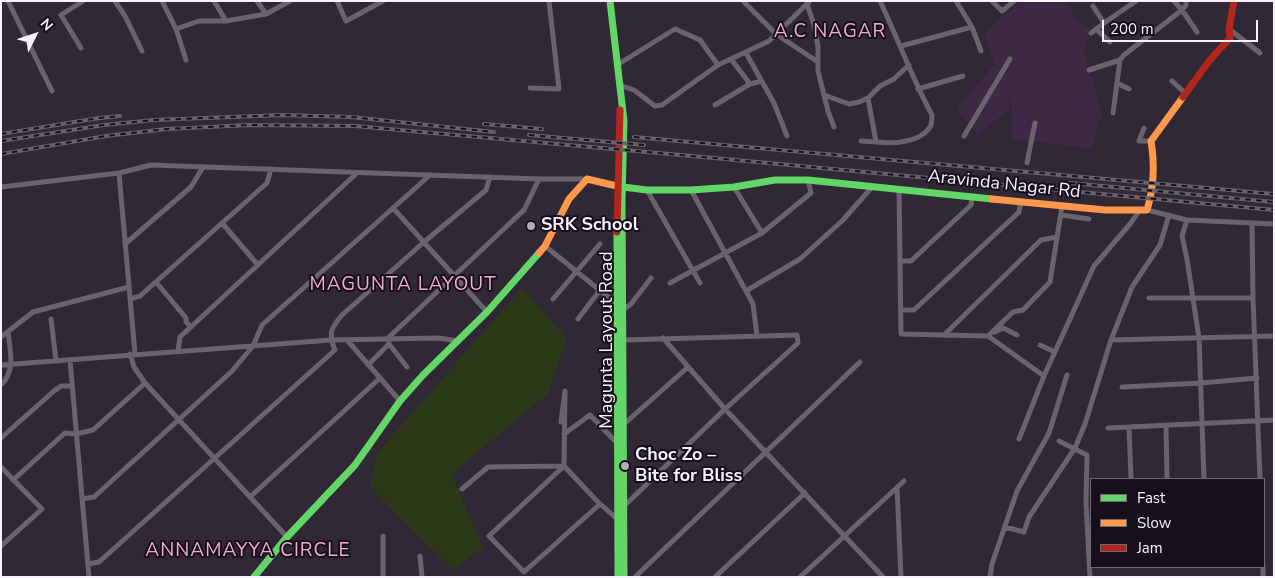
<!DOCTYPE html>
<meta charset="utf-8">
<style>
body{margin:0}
#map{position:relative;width:1275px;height:578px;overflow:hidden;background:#312835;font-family:"Nunito Sans",sans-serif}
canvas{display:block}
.frame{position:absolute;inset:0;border:2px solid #faf1fe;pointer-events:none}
.legend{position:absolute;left:1090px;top:478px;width:175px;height:90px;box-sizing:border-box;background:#170f1a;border:1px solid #726975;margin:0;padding:6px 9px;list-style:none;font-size:15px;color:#faf1fe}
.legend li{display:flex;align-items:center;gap:10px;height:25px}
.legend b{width:25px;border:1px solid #726975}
.north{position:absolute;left:10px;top:10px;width:50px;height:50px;-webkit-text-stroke:4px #170f1a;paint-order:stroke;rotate:49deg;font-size:14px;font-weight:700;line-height:20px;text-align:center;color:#faf1fe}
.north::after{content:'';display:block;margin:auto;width:18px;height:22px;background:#faf1fe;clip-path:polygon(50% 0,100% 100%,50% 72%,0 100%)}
.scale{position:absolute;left:1102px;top:20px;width:156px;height:22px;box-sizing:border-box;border:2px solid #faf1fe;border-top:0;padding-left:6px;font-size:15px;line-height:18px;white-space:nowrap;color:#faf1fe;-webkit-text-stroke:4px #170f1a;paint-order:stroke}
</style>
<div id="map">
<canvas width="1275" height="578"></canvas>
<div class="frame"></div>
<ul class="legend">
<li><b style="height:6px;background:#63d668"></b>Fast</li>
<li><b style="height:6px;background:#ff974d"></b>Slow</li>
<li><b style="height:6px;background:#b3261e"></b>Jam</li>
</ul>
<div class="north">N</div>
<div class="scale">200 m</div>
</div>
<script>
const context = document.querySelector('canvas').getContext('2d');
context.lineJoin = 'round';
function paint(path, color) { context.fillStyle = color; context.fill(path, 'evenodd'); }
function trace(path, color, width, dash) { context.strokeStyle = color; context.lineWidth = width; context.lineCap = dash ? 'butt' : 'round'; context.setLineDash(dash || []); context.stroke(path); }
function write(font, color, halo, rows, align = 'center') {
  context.font = font + ' "Nunito Sans",sans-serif'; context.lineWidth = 4; context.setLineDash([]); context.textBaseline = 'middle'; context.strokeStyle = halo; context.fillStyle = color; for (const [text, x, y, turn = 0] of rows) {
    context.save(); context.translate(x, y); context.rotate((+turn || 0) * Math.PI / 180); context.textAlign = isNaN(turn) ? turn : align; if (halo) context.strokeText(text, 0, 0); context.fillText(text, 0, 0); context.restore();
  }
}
paint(new Path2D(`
 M1021 1H1067L1077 22 1090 28 1084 51 1102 113 1092 149 1013 139 1010 83 1009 110 977 134 956 109 995 64 984 35 992 25Z`), '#3d2945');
paint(new Path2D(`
 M522 288 567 339 547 395 451 474 483 547 454 570 405 523 370 486 377 453Z`), '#2c3918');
trace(new Path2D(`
 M8 1 52 91
 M115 1 125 16 142 51
 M162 1 176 29 186 60
 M214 1 226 21
 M257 1 266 14
 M337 1 346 21 383 1
 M743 1 776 34 818 62
 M956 1 972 27 981 51
 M992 1 1002 11 1014 1
 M1174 1 1182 10 1197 32
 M807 4 814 25 818 46V71L828 111 834 127
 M1093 6 1104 23 1136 1
 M176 29 199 21H226L266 14 290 1
 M1096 29 1110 42
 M1229 29 1260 53
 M1091 33 1107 21
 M901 46 972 27
 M81 48 61 15 83 1
 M746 53 774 103 787 136
 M731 59 750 84
 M617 65 675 29 700 40 718 65
 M1089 70 1120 60
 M1172 81 1186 94
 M1117 83 1129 89
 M619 85 634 90 655 106 662 105 718 65 769 41 810 1
 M530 88 559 89 549 1
 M918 89 963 76
 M824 95 849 104 859 102 868 98 880 86 894 79 909 65
 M868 98 876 142C892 144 920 143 930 127 932 124 932 118 932 115 912 78 898 39 880 1
 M715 105 750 84 762 81
 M1113 113 1120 60 1124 55 1182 10 1186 5V1
 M1144 128 1139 141H1151
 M964 136 1010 59
 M861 141 876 142
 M1027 163 1035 123
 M119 173 135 354
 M1 187 119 173 151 165 539 179H587
 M734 187 762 233
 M899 189 901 334 988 336 1044 376
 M647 190 700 283
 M691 190 753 304 757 336
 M393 208 487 312
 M1147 210 1187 220 1274 224
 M1061 215 1089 219
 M1187 220 1182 236 1187 259 1199 338 1204 479
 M222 223 258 265
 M1252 223 1253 298 1260 479
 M125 244 191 187 203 167
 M545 246 618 305
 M900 261H911L971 205 972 196
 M156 282 186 318V322L191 327
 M670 283 762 233 811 193 808 180
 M746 291 800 259 843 220 873 186
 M1149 298H1253
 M130 299 140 296 267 183 271 169
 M553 299 600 244
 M623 310 631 304 651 278
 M901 310H914L1019 212 1021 201
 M51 319 56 361
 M578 319 600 290
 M995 332 1003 328 1017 335
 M944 335 1041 240 1057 237
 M988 336 1013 312 1023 310 1050 282 1062 206
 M1 337 33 312 129 287
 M663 338 725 409 883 577
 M347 340 400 401
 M1111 340 1274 336
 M389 344 388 338 524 210 539 179
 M1040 345 1055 352
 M178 351 180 337 357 173
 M130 354 134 367 145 383 287 537
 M70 360 89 577
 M1 365 331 340 438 338 459 341
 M368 365 389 344 407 367
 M1 385C16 371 10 350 8 332
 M1122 387 1201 383 1257 378
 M561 422 565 391 564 466 489 536 524 572 600 504
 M623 425 688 367
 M1166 426 1167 479
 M1129 427 1131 479
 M1108 428 1274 420
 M564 434 590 415 617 443
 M1 438 54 391 61 386H72
 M1019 439 1044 376 1094 266 1130 224 1140 210
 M1059 441 1087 455 1086 503 1090 577
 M1 467 42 509 1 546
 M13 480 65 433 76 434 93 430 145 383
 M897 487 901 577
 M462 489 488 467 564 466 597 501 617 519
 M250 497 380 378
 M82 499 94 497 232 371 253 346 262 325 430 175
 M623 507 725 409 798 343 797 335 624 340
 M1005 527 1024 532 1029 517 1075 448 1085 424 1111 340 1132 287 1160 245 1169 215
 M420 556 422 577
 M88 564 99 562 335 350C328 333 331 328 342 315L424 242 486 190 490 177
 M1263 567V577
 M383 577V536
 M635 577 860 362
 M715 577 805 493
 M800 577 904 481
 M990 577 992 564 1017 491 1049 433 1067 375`), '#6a626d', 5);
trace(new Path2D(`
 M610 1 624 121 622 200 624 577
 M623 187 647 190H691L734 187 775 180H808L992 199
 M617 232 618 577
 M254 577 287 537 355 465 400 401 423 375 487 312 539 253`), '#63d668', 7);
trace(new Path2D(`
 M992 199 1105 210H1147C1154 187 1155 165 1151 141L1183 97
 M539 253 545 246 569 199 587 179 617 186`), '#ff974d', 7);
trace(new Path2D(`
 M1183 97 1210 60 1230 38 1229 29 1234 1
 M617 232 620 110`), '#b3261e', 7);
const rail = new Path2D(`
 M484 124 542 129
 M1 134 99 118 120 116
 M529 135 644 145
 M634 137 1274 194
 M1 141 104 125 154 120 282 115 351 117 494 132
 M1 154 106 136 167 129 249 125 355 126 714 158 1274 210
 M1070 183 1274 202`);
trace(rail, '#68626c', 4);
trace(rail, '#170f1a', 2, [5.5]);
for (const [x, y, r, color] of [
 [531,226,5,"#b4abb8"],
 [625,466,5,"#b4abb8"]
]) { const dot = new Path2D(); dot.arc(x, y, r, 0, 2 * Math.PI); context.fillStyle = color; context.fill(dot); trace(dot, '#170f1a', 2); }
write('18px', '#faf1fe', '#170f1a', [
 ["Aravinda Nagar Rd",1004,185,6],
 ["Magunta Layout Road",608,340,-90]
]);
write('bold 18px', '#faf1fe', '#170f1a', [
 ["SRK School",541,226],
 ["Choc Zo –",635,456],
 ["Bite for Bliss",635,477]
], 'left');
context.letterSpacing = '1px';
write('19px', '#f3aad3', '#170f1a', [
 ["A.C NAGAR",830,32],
 ["MAGUNTA LAYOUT",403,285],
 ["ANNAMAYYA CIRCLE",248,551]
]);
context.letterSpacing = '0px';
</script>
